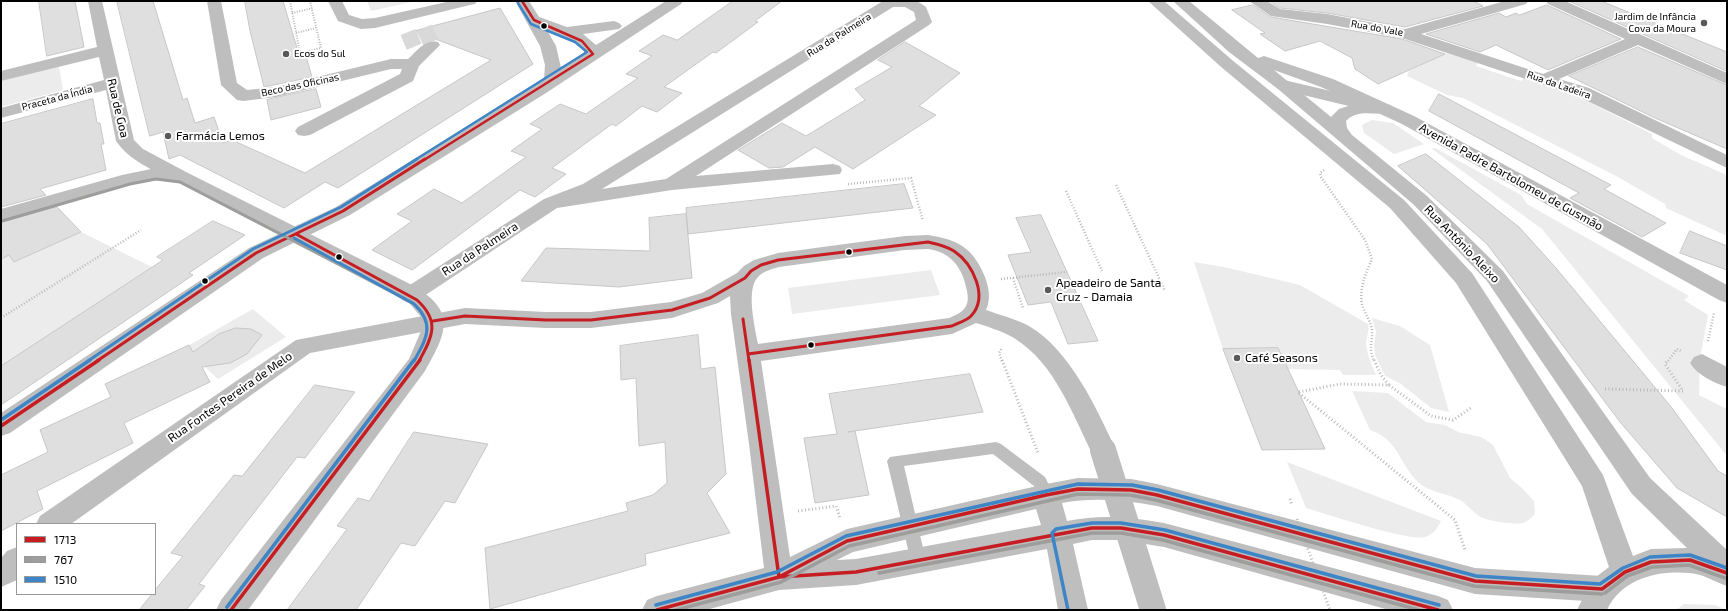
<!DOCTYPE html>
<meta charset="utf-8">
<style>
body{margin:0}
#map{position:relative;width:1728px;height:611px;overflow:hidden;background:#fff;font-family:"Exo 2",sans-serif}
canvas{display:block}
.frame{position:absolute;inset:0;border:2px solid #000;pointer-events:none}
.legend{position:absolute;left:16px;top:523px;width:140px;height:72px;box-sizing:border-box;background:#fff;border:1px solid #999;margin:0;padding:5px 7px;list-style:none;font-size:12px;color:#000}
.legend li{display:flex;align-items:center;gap:8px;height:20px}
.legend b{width:20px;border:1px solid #999}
</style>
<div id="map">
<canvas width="1728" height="611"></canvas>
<div class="frame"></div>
<ul class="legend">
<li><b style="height:5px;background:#c61d23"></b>1713</li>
<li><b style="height:5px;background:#9d9d9c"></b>767</li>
<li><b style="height:5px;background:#3d85c6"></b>1510</li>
</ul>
</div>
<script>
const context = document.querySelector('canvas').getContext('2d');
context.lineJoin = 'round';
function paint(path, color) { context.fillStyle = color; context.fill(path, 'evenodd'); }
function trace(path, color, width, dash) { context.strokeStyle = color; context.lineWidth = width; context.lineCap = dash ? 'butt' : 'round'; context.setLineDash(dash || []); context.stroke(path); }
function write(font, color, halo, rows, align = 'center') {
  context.font = font + ' "Exo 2",sans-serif'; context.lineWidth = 4; context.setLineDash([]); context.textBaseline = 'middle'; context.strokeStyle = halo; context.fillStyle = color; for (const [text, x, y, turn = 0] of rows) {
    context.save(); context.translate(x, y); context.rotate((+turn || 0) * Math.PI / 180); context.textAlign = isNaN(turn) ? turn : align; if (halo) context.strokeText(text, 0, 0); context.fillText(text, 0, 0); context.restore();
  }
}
paint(new Path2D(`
 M367 1H416L371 11Z
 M1447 53 1478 63 1476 66 1521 81 1525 77 1577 96 1652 134V138L1681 155 1727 175V236L1666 208 1665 204 1616 176 1463 98 1447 95 1407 76 1409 71Z
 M59 66 63 90 1 107V81Z
 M1372 120 1393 123 1424 144 1394 154 1364 133 1362 125Z
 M1435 148 1521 195 1527 204 1689 296 1684 300 1708 315 1700 358 1699 395 1727 409V456L1542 229 1432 149Z
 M81 232 152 267 1 366V259L9 255 15 262Z
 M1194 262 1224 267 1300 285 1368 324C1370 331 1366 337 1366 344 1367 355 1372 365 1376 375H1343L1340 370 1288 369 1278 348 1223 349Z
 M931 270 940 295 792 314 788 288Z
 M253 309 286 337 218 379 184 348Z
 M1372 318 1400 326 1430 345 1449 412 1431 408 1401 384 1385 376 1375 355 1374 344 1376 332Z
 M1352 391 1388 393 1426 422 1445 425 1458 432 1481 437 1493 445 1510 478 1522 488 1534 501 1535 514C1532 517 1527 522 1523 523 1514 525 1486 521 1479 516 1472 511 1467 504 1460 500 1447 493 1430 493 1418 482 1399 464 1399 440 1370 430Z
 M1287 462 1441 521C1437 529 1434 534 1425 537 1410 542 1326 514 1306 508Z
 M1684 604 1715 605 1727 610H1676Z`), '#ececec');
const building = new Path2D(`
 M39 1H75L84 47 47 56Z
 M117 1H153L183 100 187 98 195 123 214 117 223 143 232 140 305 173 491 60 414 31 500 8 533 64 338 188 325 182 284 208 180 155 169 159 163 132 150 136Z
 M245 1H283L300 58 306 56 312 77 264 87 250 31Z
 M733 1H782L755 21 758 22 716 53 713 52 664 87 682 93 657 112 642 106 616 126 612 124 552 168 566 174 535 197 520 190 412 270 372 250 412 221 397 214 434 189 462 203 526 157 511 151 542 129 530 124 560 104 586 114 638 78 626 74 652 56 639 51 663 35 677 40Z
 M1270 1H1473L1483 6 1405 27 1327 13 1280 8Z
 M1569 1H1601L1727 52V71Z
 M1253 5 1271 17 1402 39 1445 54 1378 84 1355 69 1352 58 1320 41 1285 51 1260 34 1265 33 1232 10Z
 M1547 5 1621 39 1548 70 1496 45 1480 52 1426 34 1499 13 1506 17 1516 13 1519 15Z
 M905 42 960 73 919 106 936 115 853 169 815 147 783 167 769 168 738 150 782 123 806 136 865 100 855 89 892 67 878 60Z
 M1638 47 1727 85V149L1655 118 1569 76Z
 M316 89 321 107 271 120 267 100Z
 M1439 94 1611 185 1604 189 1666 223 1642 237 1570 198 1579 193 1429 111Z
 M93 99 97 123H100L104 144H101L106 170 40 189 46 195 1 207V124Z
 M1426 154 1519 227 1556 268 1672 408 1718 471 1727 476V517L1677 488 1620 422 1487 244 1398 166Z
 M904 184 913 208 688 234 686 208Z
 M57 207 81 232 14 262 9 255 1 259V223Z
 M686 214 692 278 619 287 521 281 546 248 650 251 649 218Z
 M1041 215 1067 272 1098 341 1068 344 1051 302 1028 305 1008 255 1031 252 1016 218Z
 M213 221 245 235 189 273 193 275 1 405V366L163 260 157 257Z
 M1690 231 1727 246V270L1680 253Z
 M236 328 251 329 262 335 247 354 230 363 202 367 210 382 124 423 133 443 37 491 43 509 1 531V475L48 452 40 430 111 397 105 384 189 345 193 352 219 334Z
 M698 335 701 369 715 367 726 474 707 493 730 533 645 554 646 565 490 609 485 548 628 511 626 503 653 495 667 483 665 442 639 446 636 378 621 380 620 346Z
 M1278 348 1288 369 1325 449 1262 450 1223 349Z
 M970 374 983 412 848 432 855 431 869 495 815 503 804 438 837 434 829 394Z
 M315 385 355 392 305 458 297 457 199 584 205 586 186 610H139L152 594H155V590L183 556 171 553 234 475 242 476Z
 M414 432 488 444 455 503 445 501 415 546 401 543 356 610H287L347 529 337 526 358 498 369 501Z`);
paint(building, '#dfdfdf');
trace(building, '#c7c7c7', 1);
trace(new Path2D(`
 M424 28 432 45
 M408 32 415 49`), '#d9d9d9', 16, [16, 8]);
trace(new Path2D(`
 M290 1 300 53 321 48 310 1
 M292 13 313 8
 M296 33 316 28`), '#b9b9b9', 2, [1, 1.5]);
trace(new Path2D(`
 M1324 170 1320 173 1321 177 1365 240 1372 259C1366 273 1359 288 1362 304 1364 313 1371 321 1372 330 1373 342 1368 347 1374 361
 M848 184 911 178 923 221
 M1116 185 1165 291
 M1066 191 1102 271
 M1013 278 1023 308
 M1001 279 1067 272
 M1 318 141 230
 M1708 341 1714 313
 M1002 361 999 353 1002 348
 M1668 361 1677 349 1681 351`), '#b9b9b9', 2.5, [1, 2]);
trace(new Path2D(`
 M1002 360 1038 453
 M1374 360 1381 375 1389 385
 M1605 389 1683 391 1665 364 1668 360
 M1299 392 1340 384 1389 385 1431 416 1453 420 1471 408
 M1299 393 1455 520 1465 550
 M1290 499 1292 505
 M798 511 836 506 840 518`), '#b9b9b9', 3, [1, 2.5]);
paint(new Path2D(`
 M996 442 1001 444 1045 477 1054 495 1052 500 1046 502 1040 500 1034 486 993 454 904 466 926 561 924 566 918 568 912 566 887 461 890 457Z`), '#bebebe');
paint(new Path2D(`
 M88 1H102L134 140 143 149 188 173 190 177 188 181 181 183 174 181C153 170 130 161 116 141L106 90 1 118V108L104 80 99 57 1 81V71L97 47Z
 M207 1H221L237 83 247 90 276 87 391 59H408C417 51 425 39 438 42L440 45 419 66 413 81 310 135 304 136 298 135 295 131 298 127 400 74 402 69H391L276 97 243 101 237 100 221 85Z
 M328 1H342L349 15 362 19 375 18 451 1H477L475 4 470 5 375 28 361 29 338 21Z
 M515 1H529L539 17 567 27 614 21 619 23 622 26 619 29 583 34 596 45 666 1H683L681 4 546 93 350 215 263 258 10 433 1 436V413L249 248 336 207 544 79 545 65 540 46ZM547 30C559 35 579 40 585 53L561 68 556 46Z
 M883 1H917L926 7 932 22 929 25 696 176 833 164 840 166 842 170 840 174 672 190 557 208 418 300 410 303 402 300 399 295 402 290 544 199 583 184ZM893 7H905L914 12 916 20 666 179 602 189Z
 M1249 1H1267L1280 9 1327 14 1405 29 1505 1H1528L1526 4 1421 34 1543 74 1625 39 1548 4 1546 1H1565L1727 73V84L1638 45 1559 79 1589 88 1727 155V168L1577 96 1402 38 1327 24 1271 16Z
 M1284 80 1390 105 1414 116 1727 285V303L1719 300 1402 124 1378 113 1278 89 1276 85 1278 81Z
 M928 235C959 240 973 248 985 277 989 288 991 299 986 310 1000 315 1016 319 1029 326 1070 350 1097 409 1116 450L1112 457 1103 460 1094 457C1073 416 1056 364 1014 338 1002 331 989 327 976 323L952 334 761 361 790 557 847 529 1046 484 1078 478 1131 479 1157 484 1475 568 1602 576 1612 580 1616 589 1612 598 1602 602 1475 594 1157 506C1126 500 1093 497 1062 503L1067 521C1103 514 1128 517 1164 523L1438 596 1448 600 1453 610H1389L1164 547 1121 540H1092L1073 544 1088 610H1058L1047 549 856 585 779 590 706 610H642L647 600 657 596 764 568 749 444 731 314 730 296 718 303 672 318 591 328H546L465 324 310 353 71 524H36L40 516 296 340 465 308 546 312H591L671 302 702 293 737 273 744 266 754 260 778 253 905 236ZM928 249C951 252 963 268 967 291 968 297 969 303 964 309 961 313 954 316 949 318L758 344C755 328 745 287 759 276 764 271 772 269 779 267L905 250ZM1036 509 1041 525 856 559 837 560 853 552Z
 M1702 354 1727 367V387C1714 383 1697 375 1690 363L1694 357Z
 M17 547V580L1 587V558L7 551Z`), '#bebebe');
paint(new Path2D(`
 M1148 1H1164L1232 60 1404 200 1472 273 1603 475 1633 556 1651 549 1687 548 1632 494 1487 281 1413 204 1278 89 1229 52 1173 1H1189L1258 58 1264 56 1333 79 1390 105 1393 109 1390 113C1375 116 1358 108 1346 121L1347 128 1352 135 1427 196 1503 271 1650 478 1727 550V586C1715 582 1701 573 1689 573 1657 570 1621 579 1607 610H1577L1592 580 1609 567 1582 486 1456 283 1390 208 1220 66ZM1274 70 1321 87 1357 103 1339 109 1331 117Z
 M156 168 188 173 410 284C457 310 448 331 425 371L248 610H216L221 600 409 359 421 331V317L410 304 394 295 177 182 156 180 132 184 1 222V209L122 175Z`), '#bebebe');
trace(new Path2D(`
 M1297 519 1330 610`), '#b9b9b9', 3, [1, 2.5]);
trace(new Path2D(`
 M1103 450 1153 610`), '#bebebe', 26);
trace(new Path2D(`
 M424 160 593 54 582 41 534 20 522 1`), '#c61d23', 2.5);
trace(new Path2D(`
 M296 234 417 300C440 321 433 336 419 361
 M743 319 749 361
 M433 321 465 316 546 320H591L672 310 710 298 745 278 751 271 761 265 778 260 928 242C937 244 946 246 954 251 973 264 989 297 971 316 966 321 958 323 952 326L748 354
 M97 361 256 253 343 211 425 159`), '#c61d23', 3);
trace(new Path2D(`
 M749 360 779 577
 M1 426 99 360
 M779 577 847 541 1046 495 1078 489 1131 490 1157 495 1475 581 1602 589 1625 572 1651 562 1690 560 1727 573
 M231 610 420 360
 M657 610 779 577 856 572 1092 528H1121L1164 535 1438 610`), '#c61d23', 3.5);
trace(new Path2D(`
 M2 221 130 184 156 179 180 182 412 302C436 322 427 337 414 361`), '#9d9d9c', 3);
trace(new Path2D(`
 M879 573 1092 533H1121L1163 540 1419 610
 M1605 593 1627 576 1652 567 1689 565 1725 578
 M227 607 414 360
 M676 610 781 582 849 546 1078 494 1130 495 1156 500 1474 586 1602 594`), '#9d9d9c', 3.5);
trace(new Path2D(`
 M415 160 587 52 575 42 531 24 518 3`), '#3d85c6', 2.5);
trace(new Path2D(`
 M294 238 414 304C435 324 427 338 414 361
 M88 361 253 249 341 207 417 159`), '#3d85c6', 3);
trace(new Path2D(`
 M1 420 90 360
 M656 605 777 572 846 536 1078 484 1132 485 1158 490 1476 576 1600 584 1623 568 1650 557 1690 555 1727 568
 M227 607 414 360
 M1068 610 1052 533 1056 529 1092 523H1121L1165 530 1439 605`), '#3d85c6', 3.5);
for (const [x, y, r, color] of [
 [1704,23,4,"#595959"],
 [544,26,3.5,"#000"],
 [286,54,4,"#595959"],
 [168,136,4,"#595959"],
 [849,252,3.5,"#000"],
 [339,257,3.5,"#000"],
 [205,281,3.5,"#000"],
 [1048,290,4,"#595959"],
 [811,345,3.5,"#000"],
 [1237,358,4,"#595959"]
]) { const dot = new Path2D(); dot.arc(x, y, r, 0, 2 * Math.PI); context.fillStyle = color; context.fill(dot); trace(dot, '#fff', 1.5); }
write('10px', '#000', '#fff', [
 ["Jardim de Infância",1696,17],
 ["Cova da Moura",1696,29],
 ["Ecos do Sul",294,54,"left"]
], 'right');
write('10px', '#000', '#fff', [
 ["Rua do Vale",1377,28,10],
 ["Rua da Palmeira",839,35,-32],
 ["Beco das Oficinas",300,85,-12],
 ["Rua da Ladeira",1559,85,19],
 ["Praceta da Índia",57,98,-15]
]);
write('12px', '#000', '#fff', [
 ["Rua de Goa",118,108,77],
 ["Avenida Padre Bartolomeu de Gusmão",1511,177,29],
 ["Rua António Aleixo",1462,244,46],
 ["Rua da Palmeira",480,249,-33],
 ["Rua Fontes Pereira de Melo",230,397,-35]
]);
write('12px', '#000', '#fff', [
 ["Farmácia Lemos",176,136],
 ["Apeadeiro de Santa",1056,283],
 ["Cruz - Damaia",1056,297],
 ["Café Seasons",1245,358]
], 'left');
</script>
